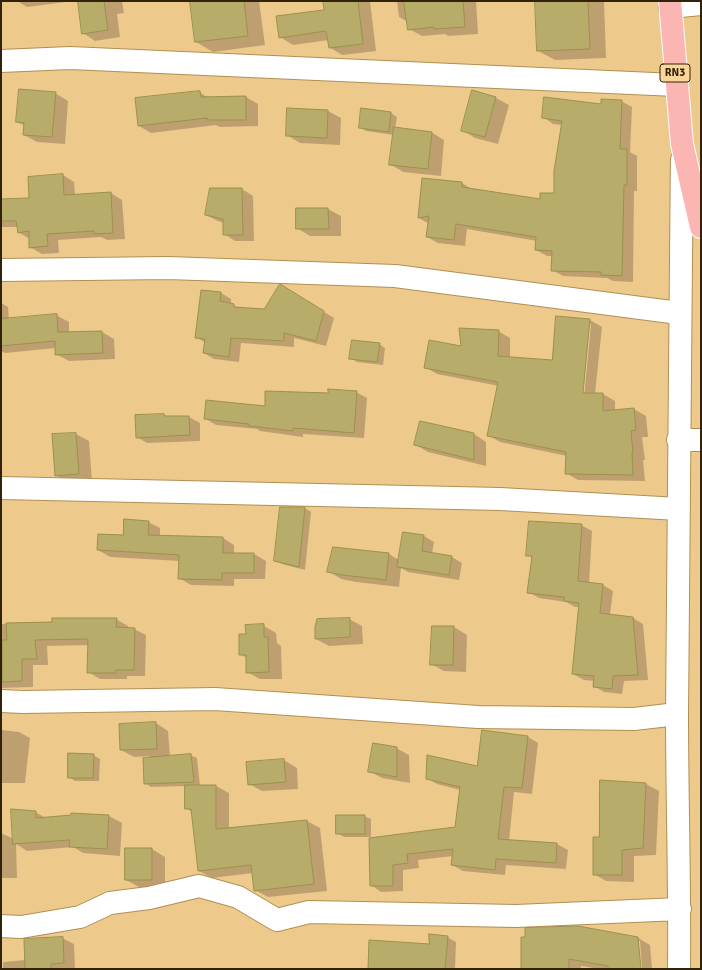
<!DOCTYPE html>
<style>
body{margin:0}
#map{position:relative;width:702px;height:970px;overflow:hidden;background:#eec98c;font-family:Signika,sans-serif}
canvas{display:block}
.frame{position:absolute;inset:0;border:2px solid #31230a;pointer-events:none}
</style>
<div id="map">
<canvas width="702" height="970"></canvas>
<div class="frame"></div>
</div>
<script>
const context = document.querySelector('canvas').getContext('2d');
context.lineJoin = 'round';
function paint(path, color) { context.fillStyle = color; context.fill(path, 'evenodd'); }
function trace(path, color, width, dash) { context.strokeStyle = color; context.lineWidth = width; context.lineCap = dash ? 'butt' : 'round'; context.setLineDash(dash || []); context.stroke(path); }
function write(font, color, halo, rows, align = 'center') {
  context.font = font + ' Signika,sans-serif'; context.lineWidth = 4; context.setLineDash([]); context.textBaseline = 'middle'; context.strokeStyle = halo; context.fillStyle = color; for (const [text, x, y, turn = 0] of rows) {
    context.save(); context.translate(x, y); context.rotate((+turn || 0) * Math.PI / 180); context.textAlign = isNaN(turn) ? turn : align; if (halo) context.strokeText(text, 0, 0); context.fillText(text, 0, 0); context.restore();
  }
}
paint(new Path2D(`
 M17 1H74L27 7Z
 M78 1H122L124 13 117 14 120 37 95 41 83 33Z
 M191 1H259L265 45 213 52 196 42Z
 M324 1H371H370L376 51 342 55 329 47V40L293 45 280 37 325 10Z
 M397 1H476L478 34 448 36 445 34 422 36 409 29 408 22 399 17Z
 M536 1H604L606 58 555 60 538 51Z
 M473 91 496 98 509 105 498 144 475 138 462 130Z
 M199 92 209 98 246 97 258 104V126L220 127 216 125 151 133 139 126Z
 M55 93 68 101 65 144 37 142 24 135 25 126 17 122Z
 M621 101 632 107 630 152 637 156V191H634L633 282 613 281 607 278 563 276 552 270 553 256H547L536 250 537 241 467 229 465 246 438 243 427 237 429 224 419 218 423 179 462 183 473 190 541 201 555 194 562 125 553 124 543 117Z
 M328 111 341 118 340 145 300 143 287 135Z
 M391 113 397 117 395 129 431 132 444 140 441 176 403 172 390 164 394 135 366 131 360 127Z
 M63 175 74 182 75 195 111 193 122 200 125 239 107 240 101 237 58 240 59 253 42 254 30 247V239L18 232V227H1V200L30 199Z
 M242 189 253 196 254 241H235L224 234V223L218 221 206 215Z
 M297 209H328L341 216V236H310L297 228Z
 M202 291 221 293 231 299V304L241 309 265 310 292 292 334 318 326 346 294 338V347L241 343 239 362 214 359 204 353 206 343 196 337Z
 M1 303 8 307 9 320 56 315 69 322V333L102 332 114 339 115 359 69 361 56 354V348L5 353 1 351Z
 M557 317 590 320 602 327 595 394H603L615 401V411L634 409 646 416 648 437H642L645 460H643L645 481 578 480 566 473 567 456 500 442 488 435 499 386 437 374 425 367 462 347 498 331 510 338V358L553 361ZM589 324H591L584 398 582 397Z
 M379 344 385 348 383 365 357 362 351 358Z
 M356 392 367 398 364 438 303 434V437L260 431 257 429 216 425 206 419 329 394Z
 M164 415 168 417H189L200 423V441L147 443 137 437Z
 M76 434 89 441 92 481 68 483 56 475Z
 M474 434 486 442V466L428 452 416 445Z
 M305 508 311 512 305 570 282 564 276 561Z
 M148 522 160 528V536L223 538 234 545V554H254L266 561 265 579H234V586L191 585 179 578 180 561 110 557 98 550Z
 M581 525 592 531 589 584 603 585 613 591 610 615 633 618 643 624 648 680 624 681 622 694 604 692 594 686 595 681 584 680 573 674 580 607H575L566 602 539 598 528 592 533 558 527 555Z
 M404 533 424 536 434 542 432 554 452 557 462 563 459 580 408 572 401 568 399 587 356 582 341 579 328 571 389 554 399 560Z
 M116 619 128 626V629H134L146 635 145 676H127V679H100L88 672 89 645 47 646 48 665H33V687L1 688V624Z
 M349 619 362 626 363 644 329 646 316 639Z
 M264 626 276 633 277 643 281 646 282 679H260L247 672V658L240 654 247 635Z
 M433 627H454L467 635 466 672 444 671 431 664Z
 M156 723 168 731 170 756 190 755 197 758 200 786H216L229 793V828L307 821 320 828 327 891 268 897 255 890 253 873 212 878 199 871 192 812 186 808V786L151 787 145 783 149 756 134 757 121 750Z
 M1 730 19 732 30 738 25 783H1Z
 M528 737 538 743 532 794 514 792 509 841 557 844 568 850 566 869 506 865 505 875 463 871 452 865 453 856 418 860 419 868 403 870V891L381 892 371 885 370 839 456 828 460 790 437 784 427 778 478 767Z
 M396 748 409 755 410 783 382 778 369 771Z
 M93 755 100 759 99 781H75L69 777Z
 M284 760 297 768 298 789 262 791 249 784Z
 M601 781 646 784 659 791 656 855 634 856V882L606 881 594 874 600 838Z
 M35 812 46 818 109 816 122 823 120 856 83 853 73 847 27 851 16 844 17 878H1V833L14 839Z
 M364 816 371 819V837H344L337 833Z
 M126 849H152L165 857V887H139L126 880Z
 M447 937 456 942 455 969H373Z
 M62 938 74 944 75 969H3V962L26 960Z
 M638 938 650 945 652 969H642L640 941H638L640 969H600L581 966V969H522Z
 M336 968H360L361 969H336Z`), '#0003');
const building = new Path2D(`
 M78 1H104L108 30 82 34Z
 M190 1H244L248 36 195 42Z
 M323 1H358L363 44 329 48 326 31 279 38 276 16 324 10Z
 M404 1H463L465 27 434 29V27L408 30Z
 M535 1H588L590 49 537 51Z
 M19 89 56 92 52 137 23 135 24 123 16 122Z
 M472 90 496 97 485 137 461 131Z
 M200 91 201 97 246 96V120H207V118L138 126 135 98Z
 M544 97 601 104V99L622 100 620 149H627V185H624L622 276 601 275V272L551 271 552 251 535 250 536 237 456 224 454 240 426 237 429 216 418 218 422 178 462 182V187L540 199V193H554V171L562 121 542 118Z
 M287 108 328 110 327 138 286 136Z
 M361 108 391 112 389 132 359 128Z
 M394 127 432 132 428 169 389 165Z
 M63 174 64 195 111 192 113 233 94 234V231L47 234 48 246 29 248V231L18 233 16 221H1V199L29 198 28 177Z
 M210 188H242L243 235H223V219L205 215Z
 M296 208H328L329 229H296Z
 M280 284 324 311 316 341 284 333V341L231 338 229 357 203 353 205 339 195 338 201 290 221 292 220 301 234 304V307L264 309Z
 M57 314 58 332 102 331 103 353 55 355V341L1 346V319Z
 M556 316 590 319 583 393H603V411L634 408 636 430 631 431 633 453H632L633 475 565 474 566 452 487 436 498 382 424 368 429 340 461 346 459 328 499 330 498 356 552 360Z
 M352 340 380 343 377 362 349 359Z
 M328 389 357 391 354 433 293 428V431L249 426V424L204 419 206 400 265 406V391L328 393Z
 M164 414 165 416H189L190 435 136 438 135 415Z
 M420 421 474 433V460L414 445Z
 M76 433 79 474 55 476 52 434Z
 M280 507H305L299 567 274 561Z
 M124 519 149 521 148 535 223 537V553H254V573H222V580L178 579 179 555 97 550 98 534 123 535Z
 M529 521 582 524 578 581 603 584 600 613 633 617 638 675 613 676 612 689 593 687 594 676 572 674 579 603 564 601V597L527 593 532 556H526Z
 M403 532 424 535 422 551 452 556 449 575 397 567Z
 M333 547 389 553 386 580 342 575 327 572Z
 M52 618H117L116 627 135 628 134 670H116V673H87L88 639 35 640 37 659H22V681L2 682V640H7L6 623 52 622Z
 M350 618V637L315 639V627L317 619Z
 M264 624V637H268L269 672 246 673V655H239V634H246L245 625Z
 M432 626H454L453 665H430Z
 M156 722 157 749 120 750 119 724Z
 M482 730 528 736 522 788 504 787 498 839 557 843 556 863 496 859 495 870 451 865 453 849 407 854 408 863 393 865V886H370L369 838 455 827 460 787 426 779 427 755 477 766Z
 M373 743 397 747V777L368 772Z
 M68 753 94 754 93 778H68Z
 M191 754 194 782 144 784 143 758Z
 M284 759 286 782 248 785 246 762Z
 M600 780 646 783 643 848 622 850V875H593V837H599Z
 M185 785H216V829L307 820 314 884 254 891 251 865 198 871 191 809H185Z
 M11 809 36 811V818L71 815V813L109 815 107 849 69 847 70 840 13 844Z
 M336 815H365V834H336Z
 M125 848H152V880H125Z
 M578 926 638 937 641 969H608V966L569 959V969H521V937H525V928Z
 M429 934 448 936 445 969H368L369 940 429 944Z
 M63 937 64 963 51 964V969H25L24 939Z`);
paint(building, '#b7ac69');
trace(building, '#9b904d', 1);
const minor = new Path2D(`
 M670 7 701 4
 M1 61 70 58 676 85
 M1 270 168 268 395 276 679 313
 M678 440H701
 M1 488 500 499 679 509
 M1 701 23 702 215 699 478 717 634 719 677 714
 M1 926 21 927 80 917 110 903 149 898 199 886 238 897 277 920 309 912 516 916 680 909
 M679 969C680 884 677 798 677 713 678 528 679 344 682 160`);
const highway = new Path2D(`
 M670 1 682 144 701 227`);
trace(minor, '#b18f53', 24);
trace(highway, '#fff', 24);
trace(minor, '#fff', 22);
trace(highway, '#fbb6b4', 22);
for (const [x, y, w] of [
 [675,73,30]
]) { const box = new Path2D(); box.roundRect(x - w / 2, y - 9, w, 18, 3); context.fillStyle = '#fbd698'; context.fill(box); trace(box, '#31230a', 1); }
write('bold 11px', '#31230a', null, [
 ["RN3",675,73]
]);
</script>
